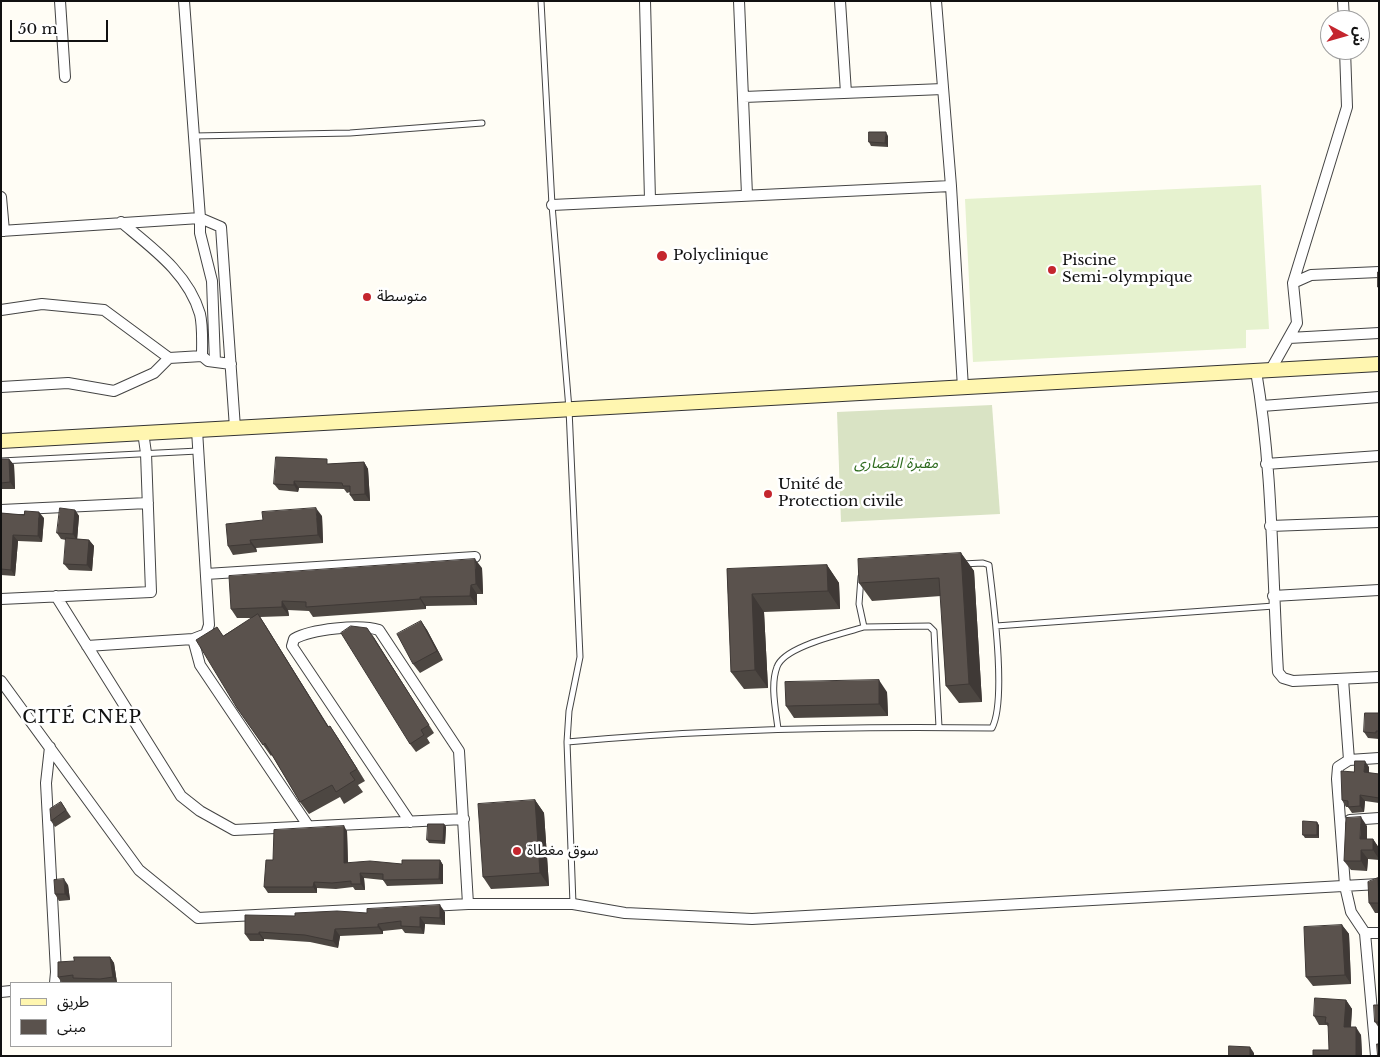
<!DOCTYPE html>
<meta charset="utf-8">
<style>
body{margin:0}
#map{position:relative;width:1380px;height:1057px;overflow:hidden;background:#fffdf5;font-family:"Libre Baskerville","Noto Sans Arabic",serif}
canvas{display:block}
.frame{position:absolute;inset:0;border:2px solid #111;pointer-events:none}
.legend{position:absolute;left:10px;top:982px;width:162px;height:65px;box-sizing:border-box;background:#fff;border:1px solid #a0a0a0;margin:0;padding:6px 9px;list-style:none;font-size:15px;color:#111}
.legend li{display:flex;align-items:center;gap:10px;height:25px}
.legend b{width:25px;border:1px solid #a0a0a0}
.north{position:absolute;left:1320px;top:10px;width:50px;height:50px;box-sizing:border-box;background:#fff;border:1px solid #a0a0a0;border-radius:50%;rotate:96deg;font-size:14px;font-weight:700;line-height:20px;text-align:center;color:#111}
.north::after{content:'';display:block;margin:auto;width:18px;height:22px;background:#c4262e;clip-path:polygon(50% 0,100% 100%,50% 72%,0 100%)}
.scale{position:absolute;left:10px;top:20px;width:98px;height:22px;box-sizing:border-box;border:2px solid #111;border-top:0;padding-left:6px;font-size:15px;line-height:18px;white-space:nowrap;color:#111;-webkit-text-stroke:4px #fff;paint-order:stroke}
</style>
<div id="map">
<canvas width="1380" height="1057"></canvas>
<div class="frame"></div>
<ul class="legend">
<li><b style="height:6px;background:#fff6b0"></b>طريق</li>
<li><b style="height:14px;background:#5a524d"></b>مبنى</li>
</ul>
<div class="north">ش</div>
<div class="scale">50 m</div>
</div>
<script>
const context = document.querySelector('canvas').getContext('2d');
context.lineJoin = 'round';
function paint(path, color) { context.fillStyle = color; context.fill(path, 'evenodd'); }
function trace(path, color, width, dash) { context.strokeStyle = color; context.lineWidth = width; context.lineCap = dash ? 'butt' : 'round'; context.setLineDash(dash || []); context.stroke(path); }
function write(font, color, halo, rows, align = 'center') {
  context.font = font + ' "Libre Baskerville","Noto Sans Arabic",serif'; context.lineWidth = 5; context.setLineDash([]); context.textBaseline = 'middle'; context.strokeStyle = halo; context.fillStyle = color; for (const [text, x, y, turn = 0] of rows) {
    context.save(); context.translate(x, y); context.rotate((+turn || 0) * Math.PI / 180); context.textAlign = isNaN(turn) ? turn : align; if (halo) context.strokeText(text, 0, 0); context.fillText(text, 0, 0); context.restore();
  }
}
paint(new Path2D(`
 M992 405 1000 514 841 522 837 412Z`), '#d9e3c4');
paint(new Path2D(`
 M1261 185 1269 329 1246 330V348L973 362 965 199Z`), '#e6f2cf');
const service = new Path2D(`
 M541 1 552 205 569 409 580 657 569 711 567 742 573 904
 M194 136 350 133 482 123
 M1 461 198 451
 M861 577 859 604 864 627 929 626 934 631 939 727
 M996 626 1274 606
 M778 729C776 711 770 685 777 667 784 646 843 634 864 627
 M567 742C708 729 850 726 992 728 1007 700 993 599 989 565L983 563 962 564`);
const minor = new Path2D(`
 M60 1 65 77
 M184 1 200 218 221 227 235 428
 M645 1 650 200
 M739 1 747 195
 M840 1 846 93
 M1343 1 1344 20
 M744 97 943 89
 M951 186 963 388
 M1 197 4 231
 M552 205 951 186 936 1
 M121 222C152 248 188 273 200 314 203 327 202 342 202 356
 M1 231 200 218V233L212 281 215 362
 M1293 283 1311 275 1379 272
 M1 310 42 304 104 310 169 358 202 356 208 361 231 364
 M1289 338 1379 333
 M1256 371C1273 470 1272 572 1278 672L1283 678 1293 681 1379 677
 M1270 371 1297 323 1293 283 1347 107 1345 50
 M1 387 68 383 114 391 154 373 169 358
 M1262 406 1379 397
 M1266 464 1379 456
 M1 510 148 503
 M1270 526 1379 522
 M206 574 475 557
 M56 596 181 796 200 811 234 830 464 819
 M1273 596 1379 590
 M1 599 151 592 146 453 143 432
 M193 639 200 665 309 827
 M87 646 193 639 206 634 209 625 197 430
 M1343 679 1349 760
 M1 681 139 870 198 918 468 904H573L625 913 752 919 1379 884
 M50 747 46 783 56 972 55 983
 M1350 820 1379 818
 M410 822 292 646 294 639C311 629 360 624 379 630L459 751 468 904
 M1365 933H1379
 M1 992 11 991
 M1376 1056 1365 933 1351 912 1345 886 1337 779 1338 767 1349 760 1379 758`);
const secondary = new Path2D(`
 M1 441 1379 364`);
trace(service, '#444', 7);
trace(minor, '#444', 12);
trace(secondary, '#333', 16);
trace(service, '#fff', 5);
trace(minor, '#fff', 10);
trace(secondary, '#fff6b0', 14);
paint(new Path2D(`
 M888 136V147L871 146 869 142Z
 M1 459H9L14 465 15 489H1Z
 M364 462 368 469 370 501H354L350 495V492L347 493 344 489 299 488 298 492 279 490 274 484 330 464Z
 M75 510 79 516 77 539 89 540 94 546 92 571 69 570 64 564 66 540 61 539 57 533Z
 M1 513 44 518 42 542 18 541 15 576 1 575Z
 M322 516 323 543 256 548 257 552 233 555 228 546Z
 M961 553 974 571 982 702 959 703 946 686 941 596 872 601 859 583Z
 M827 565 839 583 840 609 764 612 768 688 744 689 731 672 727 569Z
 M482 568 483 594H477V605L426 606V609L313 617 309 611 288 610 289 616 260 617 329 727 330 726 338 738 365 781 358 785 363 792 344 804 340 797 309 814 300 802 272 755 271 756 237 708 217 627 223 636 252 618H237L231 609Z
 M421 621 427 630 443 660 420 673 413 664Z
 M373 636 434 733 427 738 430 743 416 752 410 744Z
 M887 692 888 716 794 718 786 706Z
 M1379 713V739L1368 738 1364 732Z
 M1369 767V773L1379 774V803L1365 801 1364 812 1352 813 1348 807H1346L1342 800 1354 772Z
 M535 800 544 813 549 886 491 889 483 877Z
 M61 802 71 817 55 827 51 821Z
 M444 824 446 827 445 844 429 843 427 840Z
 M1319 825V838H1305L1303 835Z
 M1367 826V839H1373L1379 848V860L1368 859 1367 871 1351 870 1344 861Z
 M347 831 348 863 402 864 440 860 443 865V884L387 886 383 880 364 878 365 890H355L353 887 336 889 317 888V893H268L264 887 273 860Z
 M1379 878V913H1375L1369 903Z
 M68 885 70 900 59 901 55 894Z
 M445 912V925L425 924 424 934 405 933 402 929 383 931V934L340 936 338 948 310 942 264 939V941H250L245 934 295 916 367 913Z
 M1342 925 1349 934 1351 984 1313 986 1306 977Z
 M110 957 114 963 117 983H77L76 982 62 983 58 977Z
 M1346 1000 1352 1009 1351 1027 1361 1035 1362 1056H1313L1329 1050V1028L1327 1025H1319L1314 1016Z
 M1379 1005V1028L1375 1022Z`), '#4d4742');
paint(new Path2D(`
 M886 132 888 136V147L885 143Z
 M9 459 14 465 15 489 10 482Z
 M364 462 368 469 370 501 365 494Z
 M294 481 299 488 298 492 294 485Z
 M316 508 322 516 323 543 318 535Z
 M75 510 79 516 77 541 73 534Z
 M39 512 44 518 42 542 38 536Z
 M13 535 18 541 15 576 11 570Z
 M89 540 94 546 92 571 87 565Z
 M250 540 256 548 257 552 251 544Z
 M961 553 974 571 982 702 969 684Z
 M475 559 482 568 483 594 476 584Z
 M827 565 839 583 840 609 828 591Z
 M471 585 477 594V605L470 596Z
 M752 594 764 612 768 688 755 670Z
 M420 597 426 606V609L420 599Z
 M282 601 288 610 289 616 282 607Z
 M258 614 266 626 336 739 328 727Z
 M421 621 427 630 443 660 437 651Z
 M367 628 373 636 434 733 429 725Z
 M879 680 887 692 888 716 879 704Z
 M330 726 338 738 365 781 357 769Z
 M1365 761 1369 767V778L1364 772Z
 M1360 795 1365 801 1364 812 1360 806Z
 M535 800 544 813 549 886 540 873Z
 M1361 817 1367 826V848L1360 839Z
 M1317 822 1319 825V838L1317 835Z
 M444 824 446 827 445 844 443 841Z
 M344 826 347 831 348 869 344 863Z
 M1373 839 1379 848V859L1373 850Z
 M1361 850 1368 859 1367 871 1361 861Z
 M440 860 443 865V884L439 879Z
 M360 873 364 878 365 890 361 884Z
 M64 879 68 885 70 900 65 894Z
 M314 882 317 888V893L313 887Z
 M440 905 445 912V925L440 918Z
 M420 917 425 924 424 934 420 927Z
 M378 924 383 931V934L378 927Z
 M1342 925 1349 934 1351 984 1345 975Z
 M335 929 340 936 338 948 333 941Z
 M259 932 264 939V941L259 934Z
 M110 957 114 963 117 983 113 977Z
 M1346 1000 1352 1009 1350 1035 1344 1027Z
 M1356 1027 1361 1035 1362 1056H1356Z
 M1250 1047 1254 1053V1056H1250Z`), '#3f3936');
const building = new Path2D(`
 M869 132H886L885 143 869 142Z
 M1378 272H1379V287H1378Z
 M276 457 327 459V464L364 462 365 494 350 495V486H343L342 483 294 481V485L274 484Z
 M1 459H9L10 482 1 483Z
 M60 508 75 510 73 534 57 533Z
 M316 508 318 535 250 540 251 544 228 546 226 524 263 520 262 512Z
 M25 511 39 512 38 536 13 535 11 570 1 569V513L24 515Z
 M66 538 89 540 87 565 64 564Z
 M961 553 969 684 946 686 939 578 859 583 858 559Z
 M475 559 476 584 471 585 470 596 420 597V599L306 607V602L282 601V607L231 609 229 576Z
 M827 565 828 591 752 594 755 670 731 672 727 569Z
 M258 614 328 727 330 726 357 769 350 773 355 780 336 792 332 785 300 802 265 743 263 745 237 708 196 640 217 627 223 636Z
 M421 621 437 651 413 664 397 634Z
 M351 626 367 628 429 725 421 730 424 735 410 744 341 633Z
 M879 680V704L786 706 785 682Z
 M1365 713H1379V731H1376V733L1364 732Z
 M1355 761H1365L1364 772 1379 774V798L1360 795V806L1348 807V801L1342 800 1341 771 1354 772Z
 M535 800 540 873 483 877 478 804Z
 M61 802 66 810 51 821 50 809Z
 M1361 817 1360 839H1373V850H1361V861H1344L1346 818Z
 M1303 821 1317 822V835H1303Z
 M428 824H444L443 841 427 840Z
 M344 826V863L370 861 402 864V860H440L439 879 383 880V874L360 873 361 884H351V881L332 883 314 882 313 887H264L266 860H273L274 830Z
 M1378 878 1379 903H1369L1368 882Z
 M64 879 65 894H55L54 880Z
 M440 905V918L420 917V927L401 926V921L378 924V927L335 929 333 941 305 935 259 932V934H245V915L295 916V913L337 911 367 913V909Z
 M1342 925 1345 975 1306 977 1304 927Z
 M74 957H110L113 977 100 979 73 978V975L58 977V962L74 961Z
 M1315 998 1346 1000 1344 1027H1356V1056H1313V1050H1329L1328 1023H1325L1326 1017 1314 1016Z
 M1374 1005H1379V1022H1375Z
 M1377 1044H1379V1056H1378Z
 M1229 1046 1250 1047V1056H1229Z`);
paint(building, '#5a524d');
trace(building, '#3f3936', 1);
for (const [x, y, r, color] of [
 [662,256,6,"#c4262e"],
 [1052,270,5,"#c4262e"],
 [367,297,5,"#c4262e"],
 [768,494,5,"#c4262e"],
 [517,851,5,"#c4262e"]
]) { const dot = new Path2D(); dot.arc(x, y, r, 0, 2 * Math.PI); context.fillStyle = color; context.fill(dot); trace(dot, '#fff', 2); }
write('15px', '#111', '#fff', [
 ["Polyclinique",673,256],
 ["Piscine",1062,261],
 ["Semi-olympique",1062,278],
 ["متوسطة",377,297],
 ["Unité de",778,485],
 ["Protection civile",778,502],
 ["سوق مغطاة",527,851]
], 'left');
write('italic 15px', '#2f6b1f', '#fff', [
 ["مقبرة النصارى",896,464]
]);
context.letterSpacing = '1px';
write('18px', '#111', '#fff', [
 ["CITÉ CNEP",82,718]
]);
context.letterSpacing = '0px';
</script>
